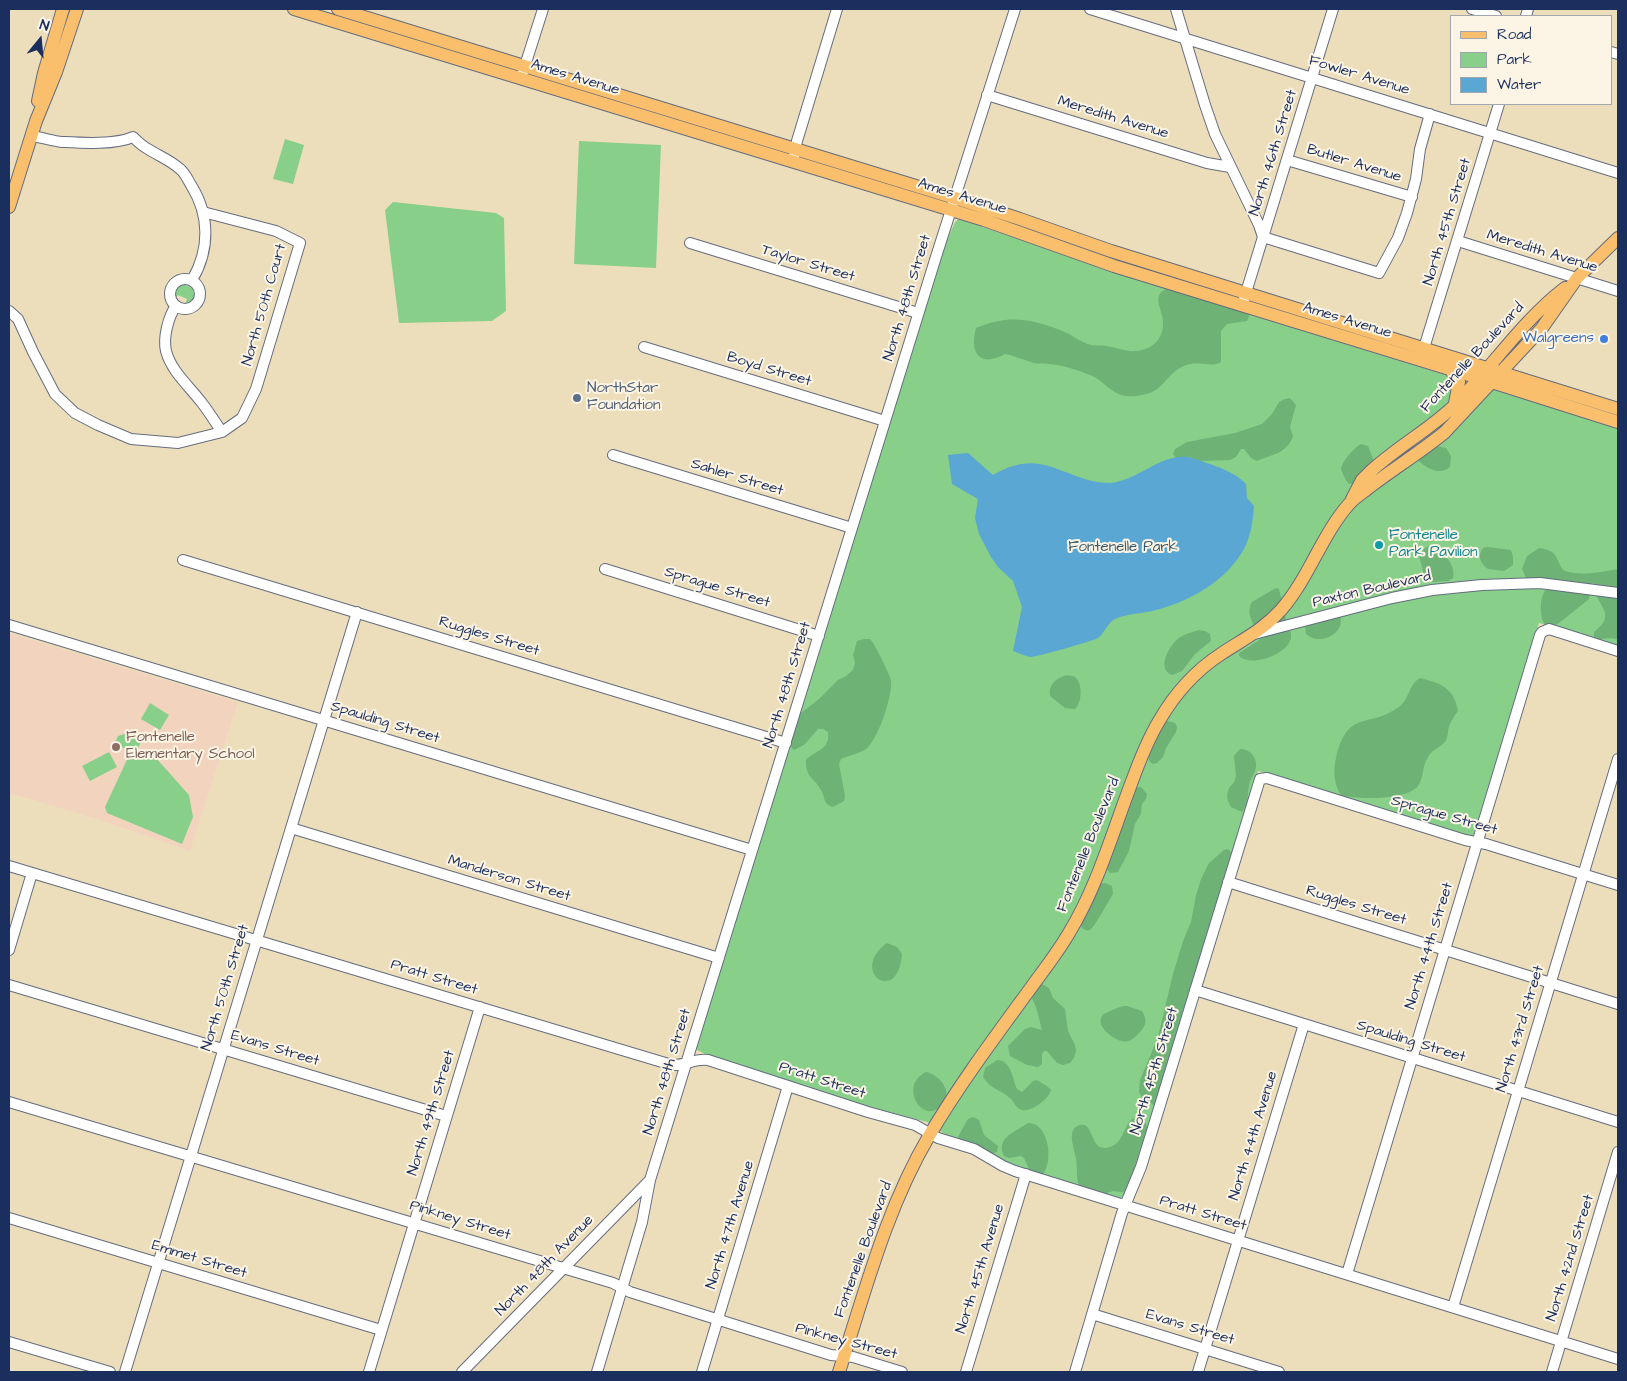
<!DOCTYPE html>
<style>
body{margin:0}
#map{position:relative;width:1627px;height:1381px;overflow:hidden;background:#eddebb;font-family:"Architects Daughter",sans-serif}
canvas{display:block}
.frame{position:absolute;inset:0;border:10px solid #1b2f5e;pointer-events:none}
.legend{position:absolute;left:1450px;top:15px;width:162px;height:90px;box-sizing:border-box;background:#fcf5e5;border:1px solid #a2a6af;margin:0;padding:6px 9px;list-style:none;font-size:15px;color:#1b2f5e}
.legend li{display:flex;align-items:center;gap:10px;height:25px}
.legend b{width:25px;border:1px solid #a2a6af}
.north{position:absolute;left:15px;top:15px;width:50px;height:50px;-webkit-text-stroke:4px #fcf5e5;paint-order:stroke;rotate:17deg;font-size:14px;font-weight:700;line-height:20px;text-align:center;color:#1b2f5e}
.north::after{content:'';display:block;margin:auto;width:18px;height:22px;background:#1b2f5e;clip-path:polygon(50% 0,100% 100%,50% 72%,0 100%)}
</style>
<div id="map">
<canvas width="1627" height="1381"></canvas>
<div class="frame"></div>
<ul class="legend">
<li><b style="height:6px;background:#f9bf6c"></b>Road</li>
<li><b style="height:14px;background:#88cf8a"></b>Park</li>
<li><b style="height:14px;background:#59a7d2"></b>Water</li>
</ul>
<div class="north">N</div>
</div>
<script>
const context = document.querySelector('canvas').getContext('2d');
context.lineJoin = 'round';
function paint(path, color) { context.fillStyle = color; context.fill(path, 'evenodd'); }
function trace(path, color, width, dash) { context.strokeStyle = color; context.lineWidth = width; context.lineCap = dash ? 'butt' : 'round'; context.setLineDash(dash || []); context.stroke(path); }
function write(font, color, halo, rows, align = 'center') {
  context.font = font + ' "Architects Daughter",sans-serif'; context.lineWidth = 4; context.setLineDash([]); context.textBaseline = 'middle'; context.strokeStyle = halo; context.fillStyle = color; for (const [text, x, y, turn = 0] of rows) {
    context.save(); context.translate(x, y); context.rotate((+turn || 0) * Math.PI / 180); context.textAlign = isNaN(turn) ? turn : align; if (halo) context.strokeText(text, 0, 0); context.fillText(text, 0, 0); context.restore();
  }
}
paint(new Path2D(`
 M9 633 238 702 190 851 97 819 9 793Z`), '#f2d4be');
paint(new Path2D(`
 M285 139 304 145 293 184 273 179Z
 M579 141 661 145 656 268 574 264Z
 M393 202 496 213 504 218 506 311 492 321 399 323 385 210Z
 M959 219 1150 284 1618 428V647L1539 623 1473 836H1467L1258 771 1132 1178 1126 1194 1119 1199 1017 1168 943 1133 927 1122 863 1105 703 1053 697 1050 696 1046 938 260 955 222Z
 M183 284 192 288 195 294 192 302 185 305 187 299 178 295 175 299 174 293 176 288Z
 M150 703 169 715 160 730 141 719Z
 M131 732 143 738 138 748 132 747 156 758 189 795 193 817 182 844 107 813 105 807 131 751 114 744 118 736Z
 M109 752 117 767 90 781 82 766Z`), '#88cf8a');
paint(new Path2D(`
 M1171 287 1249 310V316L1247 321 1227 324 1221 331V362C1212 368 1199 360 1184 366 1169 372 1165 386 1152 392 1145 395 1134 397 1126 396 1111 394 1103 380 1090 375 1077 370 1063 365 1049 364 1044 363 1039 364 1034 363 1024 360 1015 356 1005 354 980 368 969 353 976 328 1007 315 1029 318 1060 330 1071 334 1080 342 1091 345 1096 346 1101 345 1106 346 1116 347 1126 352 1136 351 1153 350 1164 338 1163 321 1162 307 1149 294 1171 287Z
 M1290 398 1296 405 1290 427 1293 436C1287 454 1272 454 1257 461L1251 458 1244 449H1241L1236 457 1230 460 1200 461 1189 457 1176 458 1173 454 1175 449 1187 442 1235 433 1262 424 1272 414 1279 402 1285 399Z
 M1361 444 1368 446 1375 464 1354 484C1349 484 1347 483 1345 478 1344 477 1342 471 1341 470 1341 462 1355 447 1361 444Z
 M1437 446 1446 448 1451 456 1450 467C1439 476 1425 468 1416 458Z
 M1429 546 1438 547C1445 557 1456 564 1453 578L1448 581 1432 582 1424 575 1419 556 1425 548Z
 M1487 547 1511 550 1513 557V565L1504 571 1488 569C1480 563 1477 556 1483 548Z
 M1539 548C1558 551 1555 557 1563 570 1580 577 1601 572 1618 569V591L1598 586 1594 583 1583 586 1590 592 1589 599 1559 623 1550 627 1546 626C1539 619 1539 594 1547 589L1527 580 1522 569 1527 556Z
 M1276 588 1279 589 1280 593C1282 600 1283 608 1285 616 1287 623 1292 630 1291 638 1288 654 1251 668 1239 656V653L1258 641 1262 636C1254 626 1245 614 1252 602Z
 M1597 592 1618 596V640C1610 636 1603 641 1594 638V632C1612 618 1605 612 1596 595Z
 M1340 616C1345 629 1330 640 1318 639 1313 639 1310 637 1306 634L1305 627 1307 624Z
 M1199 630 1205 631 1210 634 1211 641 1195 654 1182 671 1172 675C1156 669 1169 645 1179 638 1185 634 1192 632 1199 630Z
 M864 639H870C875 644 889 673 891 680 893 695 878 740 866 749 859 754 849 755 841 759L839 764 845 796 844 801 833 807C824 805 825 799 822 792 816 778 805 779 806 760 816 749 830 751 828 732L823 729H818L804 745 794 750 791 747 789 741 797 716 819 699 838 680 846 676 853 670 855 663 853 655 857 641Z
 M1067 675C1070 676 1072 675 1075 677 1083 683 1082 703 1075 709L1065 708 1050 696C1048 685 1056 678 1067 675Z
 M1420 678C1441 683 1454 688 1458 711 1455 715 1452 719 1450 724 1447 730 1449 736 1445 742 1439 748 1432 750 1428 757 1422 766 1424 777 1418 786 1408 800 1357 800 1341 795 1334 786 1333 769 1336 758 1348 707 1369 730 1400 706 1409 699 1409 684 1420 678Z
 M1167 721 1175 723 1177 727 1176 732 1166 748 1163 757 1157 763 1153 764 1150 762 1148 756 1163 723Z
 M1240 749C1250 749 1257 757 1256 767 1255 774 1250 779 1249 786 1247 794 1249 806 1242 812L1231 807 1228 801 1227 795 1229 788 1234 782 1236 776 1234 756Z
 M1141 787 1147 794 1146 799 1142 804 1141 814 1135 824 1129 851 1118 872 1110 873 1105 867 1134 788Z
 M1228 849 1233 854 1156 1107 1142 1097 1139 1092 1140 1080 1158 1037 1173 974 1183 941 1191 922 1196 895 1201 879 1209 863 1224 850Z
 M1105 883 1112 886 1113 894C1110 899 1093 929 1090 930 1087 931 1085 930 1082 928L1080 921 1098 884Z
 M887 943 897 947 902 954C898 1007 848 971 887 943Z
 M1042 984 1049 988 1053 998 1065 1009 1068 1031 1075 1045 1076 1051 1074 1058 1070 1063 1063 1065 1057 1063 1047 1051H1044L1042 1054V1064L1038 1067 1027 1065 1010 1056 1008 1046 1025 1029 1031 1027 1042 1030 1036 1007 1032 998 1034 992Z
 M1127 1006 1142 1011C1147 1020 1147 1024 1140 1032 1137 1035 1133 1040 1128 1041 1118 1045 1094 1026 1102 1016 1104 1013 1109 1012 1112 1010 1118 1008 1121 1006 1127 1006Z
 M997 1060C1012 1061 1012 1078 1017 1089L1022 1092 1033 1081 1037 1080 1047 1086 1051 1090C1049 1099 1031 1112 1023 1110 1016 1109 1015 1103 1011 1099 1002 1090 991 1090 983 1077L985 1068Z
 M926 1072C937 1074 951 1088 945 1100 928 1132 895 1087 926 1072Z
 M973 1117 979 1120 984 1135 998 1146 997 1152 989 1155 961 1142 958 1137 968 1119Z
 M1134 1118 1139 1119 1146 1123 1147 1128 1146 1137 1140 1149 1127 1193 1113 1191 1104 1194 1081 1189C1075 1180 1078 1170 1076 1159 1075 1149 1065 1129 1080 1125 1095 1121 1089 1154 1110 1147 1125 1142 1123 1124 1134 1118Z
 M1028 1123C1049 1122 1055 1164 1041 1176L1031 1173 1024 1158 1021 1156 1009 1158 1004 1156C995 1138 1015 1132 1028 1123Z`), '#6eb276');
paint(new Path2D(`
 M968 453 993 475C1027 456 1042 463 1076 476 1087 480 1097 483 1110 483 1138 481 1159 454 1188 457 1195 458 1203 462 1210 464 1224 469 1236 474 1246 484L1247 498 1254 506C1253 520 1251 534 1245 547 1228 580 1191 601 1156 610 1143 614 1128 613 1115 619 1107 623 1105 633 1098 638 1093 641 1036 657 1031 657 1025 656 1019 653 1013 651L1022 607 1013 581 998 567 991 557 979 534 975 518 978 499 952 484 948 455Z`), '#59a7d2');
const minor = new Path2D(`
 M1090 9 1618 173
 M1176 9 1205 105 1215 134 1259 225 1263 237 1379 273 1398 238 1407 213 1416 179 1420 149 1430 114
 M1472 9 1496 16
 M1526 16 1528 9
 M1611 52 1618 54
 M523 72 543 9
 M987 95 1207 163 1230 167
 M31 136C41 137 52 141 62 142 82 143 115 145 133 137 137 141 142 146 148 149 159 156 170 160 180 169 185 173 188 180 191 185 210 215 210 250 192 280
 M794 156 797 141 837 9
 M1287 160 1412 197
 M1458 241 1618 291
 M690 243 918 313
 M170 294a15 15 0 1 1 30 0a15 15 0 1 1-30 0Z
 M1244 299 1333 9
 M176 306C168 317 163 338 166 351 171 371 190 387 202 403 209 412 215 422 222 432
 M9 311 18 319 33 352 55 394 75 413 98 425 131 439 178 443 222 432 242 418 256 389 300 243 276 231 203 212
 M644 347 885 421
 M1424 348 1499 104
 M613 455 852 528
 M183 560 786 743
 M605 569 819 636
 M9 625 752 850
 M1254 634 1392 598 1432 590 1482 585 1540 583 1618 593
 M291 828 719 958
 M9 866 672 1065C685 1066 695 1058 708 1060L868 1112 915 1125 938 1138 974 1149 1003 1166 1015 1171 1618 1359
 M1228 882 1618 1004
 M9 950 32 873
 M9 985 446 1116
 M1195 990 1618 1122
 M9 1102 613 1283 630 1292 831 1355 853 1357 902 1372
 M9 1218 381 1330
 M1347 1274 1540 635 1542 632 1549 629 1618 651
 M1453 1307 1618 759
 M1092 1314 1279 1372
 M9 1342 110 1372
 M125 1372 357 612
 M369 1372 480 1007
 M462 1372 650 1180
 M597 1372 642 1222 650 1180 935 260 1015 9
 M702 1372 788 1086
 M966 1372 1026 1174
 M1075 1372 1122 1213 1141 1167 1260 779 1267 778 1465 840 1486 844 1618 885
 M1198 1372 1304 1024
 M1552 1372 1618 1152`);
const major = new Path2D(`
 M294 9 984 220 1114 266 1479 378 1618 422
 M338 9 955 198 1020 219 1111 251 1618 409
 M38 101 44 73 63 9
 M9 207 36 121 56 72 77 9
 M1450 369 1459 382 1455 403
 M1352 499 1362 480 1370 472C1397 447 1429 430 1455 405 1492 367 1523 320 1565 288
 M839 1372C865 1292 886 1209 929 1136 959 1085 995 1037 1030 989 1043 971 1058 952 1069 933 1097 887 1112 834 1131 784 1139 762 1147 741 1159 721 1174 695 1195 671 1221 654 1242 640 1263 630 1281 610 1309 578 1321 536 1349 504 1355 497 1364 492 1371 486 1396 467 1422 451 1445 432L1542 328 1577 278 1618 238`);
trace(minor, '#646c7f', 12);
trace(major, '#646c7f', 14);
trace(minor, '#fff', 10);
trace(major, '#f9bf6c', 12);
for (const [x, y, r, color] of [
 [1604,339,5,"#3f7fe0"],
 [577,398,5,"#5c6f8a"],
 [1379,545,5,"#0f9aa8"],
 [116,747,5,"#8d6e63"]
]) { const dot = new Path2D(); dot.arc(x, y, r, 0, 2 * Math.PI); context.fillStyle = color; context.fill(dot); trace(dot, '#fcf5e5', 2); }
write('15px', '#1b2f5e', '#fcf5e5', [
 ["Fowler Avenue",1359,76,17],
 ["Ames Avenue",575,78,17],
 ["Meredith Avenue",1113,118,17],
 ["North 46th Street",1274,153,-73],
 ["Butler Avenue",1354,164,17],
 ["Ames Avenue",962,197,17],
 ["North 45th Street",1448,222,-73],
 ["Meredith Avenue",1542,252,17],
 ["Taylor Street",808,264,17],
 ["North 48th Street",908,298,-73],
 ["North 50th Court",265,305,-74],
 ["Ames Avenue",1347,321,17],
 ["Fontenelle Boulevard",1473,358,-47],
 ["Boyd Street",769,370,17],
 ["Sahler Street",737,478,17],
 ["Sprague Street",717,588,17],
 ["Paxton Boulevard",1372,590,-13],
 ["Ruggles Street",489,637,17],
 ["North 48th Street",788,685,-73],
 ["Spaulding Street",385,723,17],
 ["Sprague Street",1444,816,16],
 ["Fontenelle Boulevard",1089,845,-68],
 ["Manderson Street",509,879,17],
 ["Ruggles Street",1356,906,17],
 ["North 44th Street",1430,946,-73],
 ["Pratt Street",434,978,17],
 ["North 50th Street",226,988,-73],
 ["North 43rd Street",1521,1029,-73],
 ["Spaulding Street",1411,1042,17],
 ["Evans Street",275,1049,17],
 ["North 45th Street",1155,1071,-73],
 ["North 48th Street",668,1072,-73],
 ["Pratt Street",822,1081,18],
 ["North 49th Street",432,1113,-73],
 ["North 44th Avenue",1254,1136,-73],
 ["Pratt Street",1203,1214,17],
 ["Pinkney Street",460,1221,17],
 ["North 47th Avenue",731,1225,-73],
 ["Fontenelle Boulevard",864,1250,-70],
 ["North 42nd Street",1571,1258,-73],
 ["Emmet Street",199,1260,17],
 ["North 48th Avenue",545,1266,-46],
 ["North 45th Avenue",981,1269,-73],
 ["Evans Street",1190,1328,17],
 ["Pinkney Street",846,1342,15]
]);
write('15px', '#366cbe', '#fcf5e5', [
 ["Walgreens",1594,339]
], 'right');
write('15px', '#4e5e75', '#fcf5e5', [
 ["NorthStar",587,389],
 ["Foundation",587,406]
], 'left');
write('15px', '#0d838f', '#fcf5e5', [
 ["Fontenelle",1389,536],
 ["Park Pavilion",1389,553]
], 'left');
write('15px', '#365769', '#fcf5e5', [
 ["Fontenelle Park",1123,548]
]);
write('15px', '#785e54', '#fcf5e5', [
 ["Fontenelle",126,738],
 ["Elementary School",126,755]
], 'left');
</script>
